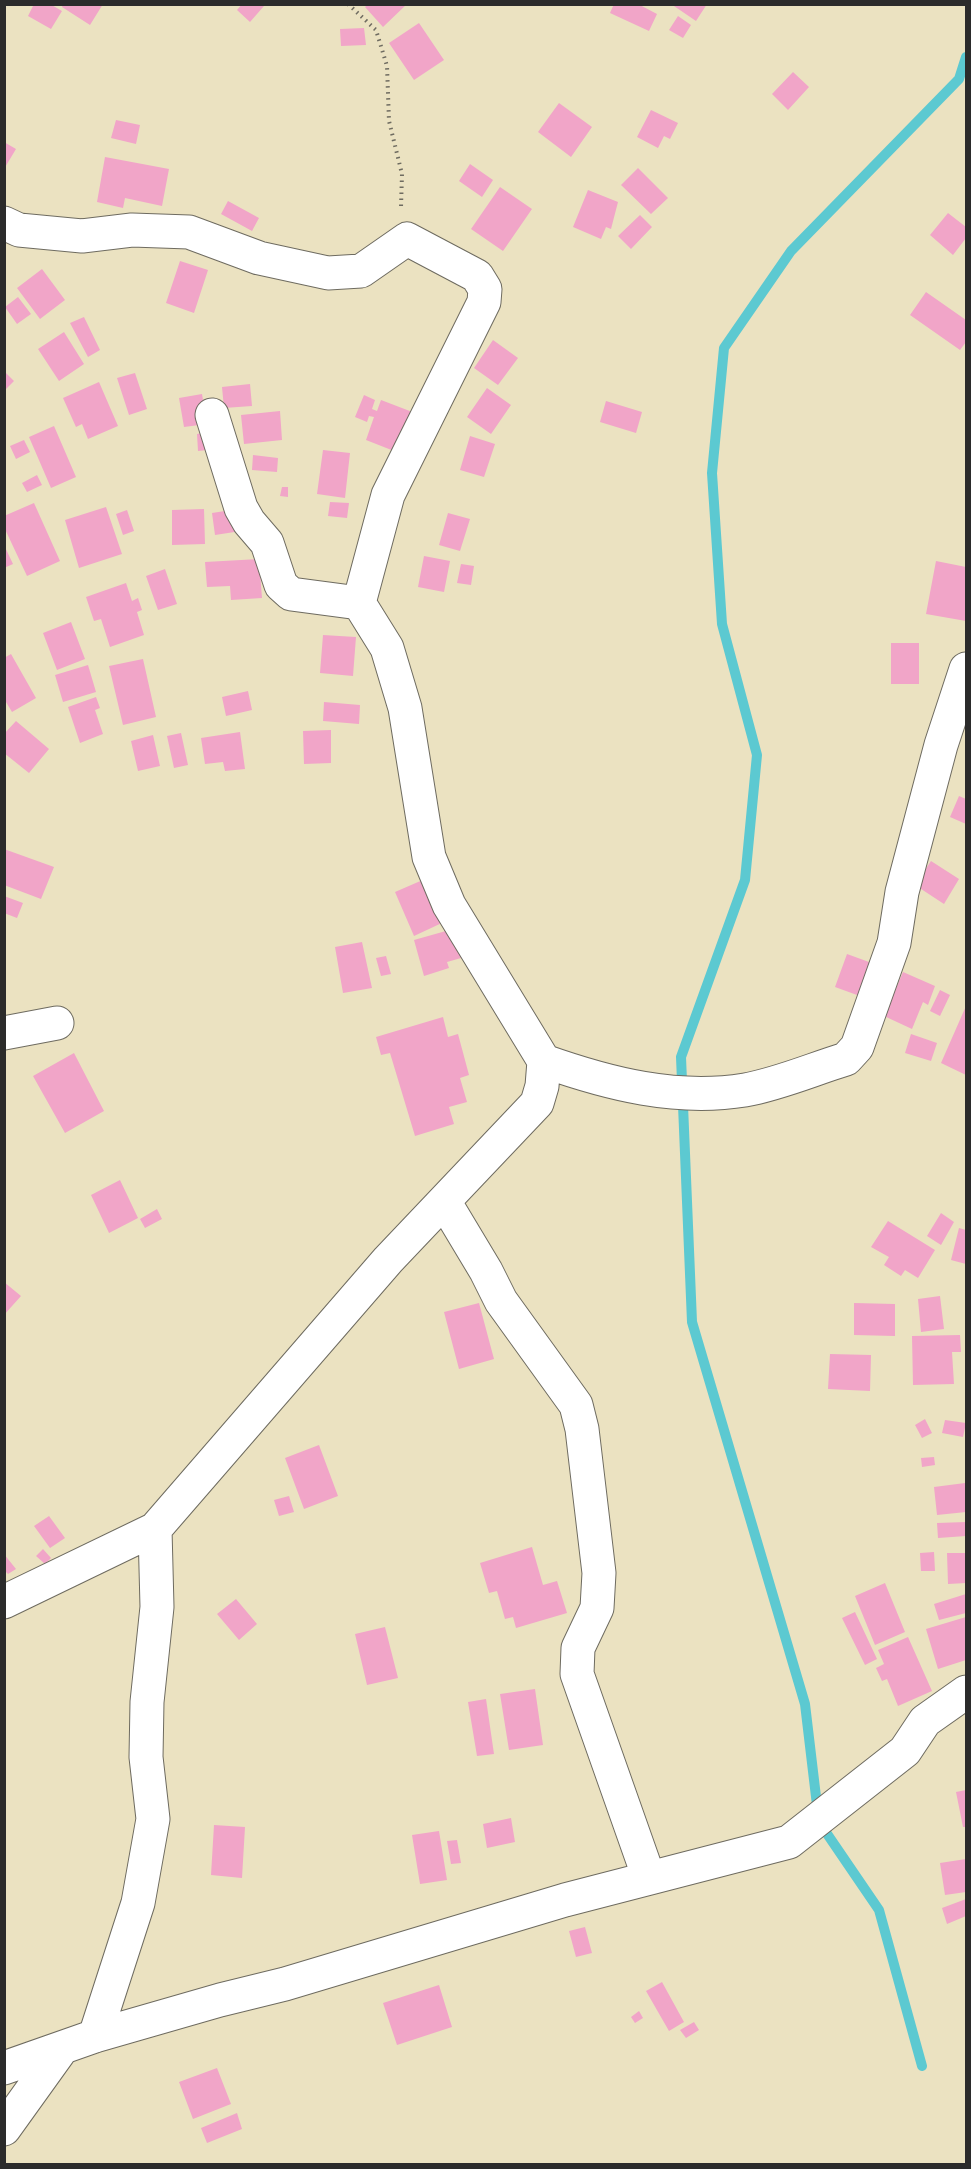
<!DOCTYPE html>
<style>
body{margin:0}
#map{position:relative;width:971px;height:2169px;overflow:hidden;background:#ebe2c1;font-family:Vollkorn,serif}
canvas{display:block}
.frame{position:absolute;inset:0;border:6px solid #2b2b2b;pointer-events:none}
</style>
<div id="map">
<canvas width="971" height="2169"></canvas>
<div class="frame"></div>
</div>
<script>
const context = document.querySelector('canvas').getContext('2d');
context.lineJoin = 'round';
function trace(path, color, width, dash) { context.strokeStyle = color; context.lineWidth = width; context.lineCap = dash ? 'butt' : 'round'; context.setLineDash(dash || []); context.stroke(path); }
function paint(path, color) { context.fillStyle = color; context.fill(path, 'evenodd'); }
trace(new Path2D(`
 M922 2066 879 1910 819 1822 805 1704 692 1322 681 1057 745 880 757 755 722 624 712 473 724 348 791 251 959 79 966 57`), '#5cc9d1', 10);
paint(new Path2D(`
 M34 4H50L62 11 51 29 28 16Z
 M63 4H103L90 25 62 7Z
 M242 4H263L264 6 250 22 237 10Z
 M368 4H407L383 27 365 7Z
 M614 4H638L657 14 649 31 610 13Z
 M671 4H707L696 21Z
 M678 16 691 25 683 38 669 30Z
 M419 23 444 60 414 80 389 43Z
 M364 28 366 45 341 46 340 29Z
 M793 72 809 87 788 110 772 94Z
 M559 103 592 127 571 157 538 132Z
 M651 110 678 123 670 139 664 136 658 148 637 137Z
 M116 120 140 125 136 144 111 138Z
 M4 142 16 149 4 169Z
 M105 157 169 169 162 206 125 198 123 208 97 202Z
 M470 164 493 180 482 197 459 181Z
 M638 168 668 198 651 214 621 185Z
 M500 187 532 209 503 251 471 229Z
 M588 190 618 202 611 229 606 227 601 239 573 227Z
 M228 201 259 218 252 231 221 214Z
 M948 213 966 227V238L953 255 930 235Z
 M640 215 652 227 631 249 618 236Z
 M180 261 208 270 194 313 166 303Z
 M42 269 65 300 40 319 17 288Z
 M926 292 966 320V342L960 350 910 315Z
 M18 297 31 314 17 324 5 307Z
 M84 317 100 350 88 357 70 323Z
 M64 332 84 364 59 381 38 349Z
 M493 340 518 358 498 385 474 368Z
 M4 371 14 381 4 391Z
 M135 373 147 409 129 415 117 378Z
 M99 382 118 426 88 439 82 424 76 427 63 398Z
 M250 384 252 406 224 408 222 387Z
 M487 388 511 405 491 434 467 417Z
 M202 394 207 424 184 427 179 398Z
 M364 395 375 400 372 409 377 411 381 400 415 413 394 451 366 440 374 417 369 416 367 422 355 417Z
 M606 401 642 412 636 433 600 422Z
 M280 411 282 440 244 444 241 415Z
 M54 426 76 477 51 488 29 437Z
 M215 431 217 449 198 451 197 434Z
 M470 436 495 444 484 477 460 470Z
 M24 440 30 452 16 459 10 446Z
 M323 450 350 453 345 498 317 494Z
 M253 455 278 458 277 472 252 470Z
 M37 475 42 485 27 492 22 483Z
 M282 487H288V497L280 496Z
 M330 502 349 503 347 518 328 516Z
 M34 503 60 561 27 576 4 527V516Z
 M106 507 122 554 79 568 65 520Z
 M204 509 205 544 172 545V510Z
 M238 509 241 531 215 535 212 513Z
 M127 510 134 531 123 535 116 514Z
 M448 513 470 519 460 551 439 545Z
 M4 545 13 564 4 568Z
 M424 556 450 561 444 592 418 587Z
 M259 559 262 598 231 600 230 586 207 587 205 562Z
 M936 561 966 567V621L926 614Z
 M461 564 474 566 471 585 457 583Z
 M165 569 177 604 158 610 146 576Z
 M126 583 132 601 138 598 142 610 137 612 144 635 110 647 101 619 94 621 86 597Z
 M71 622 85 659 57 670 43 633Z
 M323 635 356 637 353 676 320 673Z
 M891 643H919V684H891Z
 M11 654 36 698 12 712 6 702 4 703V658Z
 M143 659 156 717 123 725 109 666Z
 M88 665 96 692 63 702 55 675Z
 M248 691 252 710 226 716 222 697Z
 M96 697 100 708 95 710 103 734 80 743 68 707Z
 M324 702 360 705 359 724 323 721Z
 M16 721 49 749 29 773 4 753V734Z
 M331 730V763L304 764 303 731Z
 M240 732 245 769 225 771 223 762 205 764 201 738Z
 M181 733 188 765 174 768 167 736Z
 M153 735 160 766 138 771 131 741Z
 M959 796 966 799V824L950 817Z
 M4 849 54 867 41 899 4 885Z
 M931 861 959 879 944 904 915 885Z
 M425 879 444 922 414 936 395 892Z
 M4 896 23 903 17 918 4 913Z
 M453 929 461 958 447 962 449 968 424 976 414 940Z
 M362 942 372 988 343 993 335 947Z
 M847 954 880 966 868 999 835 987Z
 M386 956 391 974 381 976 376 958Z
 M903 972 935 986 928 1005 923 1002 912 1029 884 1016Z
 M940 990 950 995 940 1016 930 1011Z
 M966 1006V1075L941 1063Z
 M443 1017 448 1037 458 1034 469 1075 460 1078 467 1102 449 1107 454 1124 415 1136 390 1053 381 1055 376 1037Z
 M911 1034 937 1043 931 1061 905 1053Z
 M74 1053 104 1111 65 1133 33 1076Z
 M120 1180 138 1218 109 1233 91 1195Z
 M157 1209 162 1219 145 1228 140 1219Z
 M941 1213 954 1222 941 1245 927 1236Z
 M888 1221 935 1250 918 1278 905 1270 901 1276 884 1265 889 1257 871 1247Z
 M959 1228 966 1230V1264L951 1260Z
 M4 1282 21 1296 4 1315Z
 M940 1296 944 1329 921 1332 918 1299Z
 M479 1303 494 1359 459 1369 444 1312Z
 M854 1303 895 1304V1336L854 1335Z
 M960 1335 961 1352H952L954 1384 913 1385 912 1336Z
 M830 1354 871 1355 870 1391 828 1389Z
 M925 1419 932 1433 922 1438 915 1425Z
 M945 1420 966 1423 963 1437 942 1433Z
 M319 1445 338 1496 304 1509 285 1458Z
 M934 1457 935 1465 922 1467 921 1458Z
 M965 1483 966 1512 937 1515 934 1487Z
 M289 1496 294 1512 279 1516 274 1500Z
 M49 1516 65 1538 50 1548 34 1526Z
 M966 1522V1536L938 1538 937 1523Z
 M532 1547 543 1585 557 1581 567 1613 516 1628 513 1617 505 1619 497 1591 489 1593 480 1563Z
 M43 1549 51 1558 45 1564 36 1556Z
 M934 1552 935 1571H921L920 1553Z
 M947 1553H966V1583L948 1584Z
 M4 1554 16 1569 8 1574 4 1570Z
 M885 1583 905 1632 875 1645 855 1596Z
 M966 1594V1613L939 1620 934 1604Z
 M236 1599 257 1624 239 1640 217 1614Z
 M855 1612 877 1659 865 1665 842 1618Z
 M966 1617V1660L938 1669 926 1629Z
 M385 1627 398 1678 367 1685 355 1634Z
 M908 1637 932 1691 898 1706 887 1679 882 1681 876 1668 884 1664 878 1650Z
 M535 1689 543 1745 509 1750 500 1694Z
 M486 1699 494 1754 477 1756 468 1702Z
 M966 1790V1827H963L956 1792Z
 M511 1818 515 1842 487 1848 483 1824Z
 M214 1825 245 1827 242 1878 211 1875Z
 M439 1831 447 1880 420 1884 412 1835Z
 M457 1840 461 1863 451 1864 447 1841Z
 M966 1859V1892L945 1895 940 1863Z
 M966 1899V1916L947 1924 942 1908Z
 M585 1927 592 1953 576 1957 569 1931Z
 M662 1982 684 2022 669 2031 646 1991Z
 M439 1985 452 2027 397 2045 383 2003Z
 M639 2011 643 2018 635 2023 631 2017Z
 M694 2022 699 2030 686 2038 680 2030Z
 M217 2068 231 2104 193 2119 179 2082Z
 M237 2113 242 2129 207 2143 201 2128Z`), '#f1a5c8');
const minor = new Path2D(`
 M4 223 19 230 82 236 132 230 189 232 259 258 328 273 361 271 407 239 477 276 485 289 484 302 388 495 359 603
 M212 415 241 508 249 522 267 543 281 585 291 594 359 603 387 648 405 708 429 857 449 905 544 1061
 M4 1033 57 1023
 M444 1201 486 1271 501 1301 576 1405 582 1429 599 1573 597 1608 578 1648 577 1674 649 1878
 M4 1602 155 1529 388 1260 537 1103 542 1086 544 1061C609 1084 676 1101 745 1090 779 1084 813 1069 846 1059L857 1047 894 943 902 892 941 745 966 669
 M95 2036 138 1903 153 1819 146 1757 147 1702 157 1607 155 1529
 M4 2068 95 2036 220 2000 285 1984 565 1900 789 1842 905 1751 925 1721 966 1692
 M4 2129 60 2051`);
trace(minor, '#6e6b60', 35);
trace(new Path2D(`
 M348 4 376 30 387 66 389 121 402 174 401 207`), '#6e6b60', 4, [1.5, 4.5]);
trace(minor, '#fff', 33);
</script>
